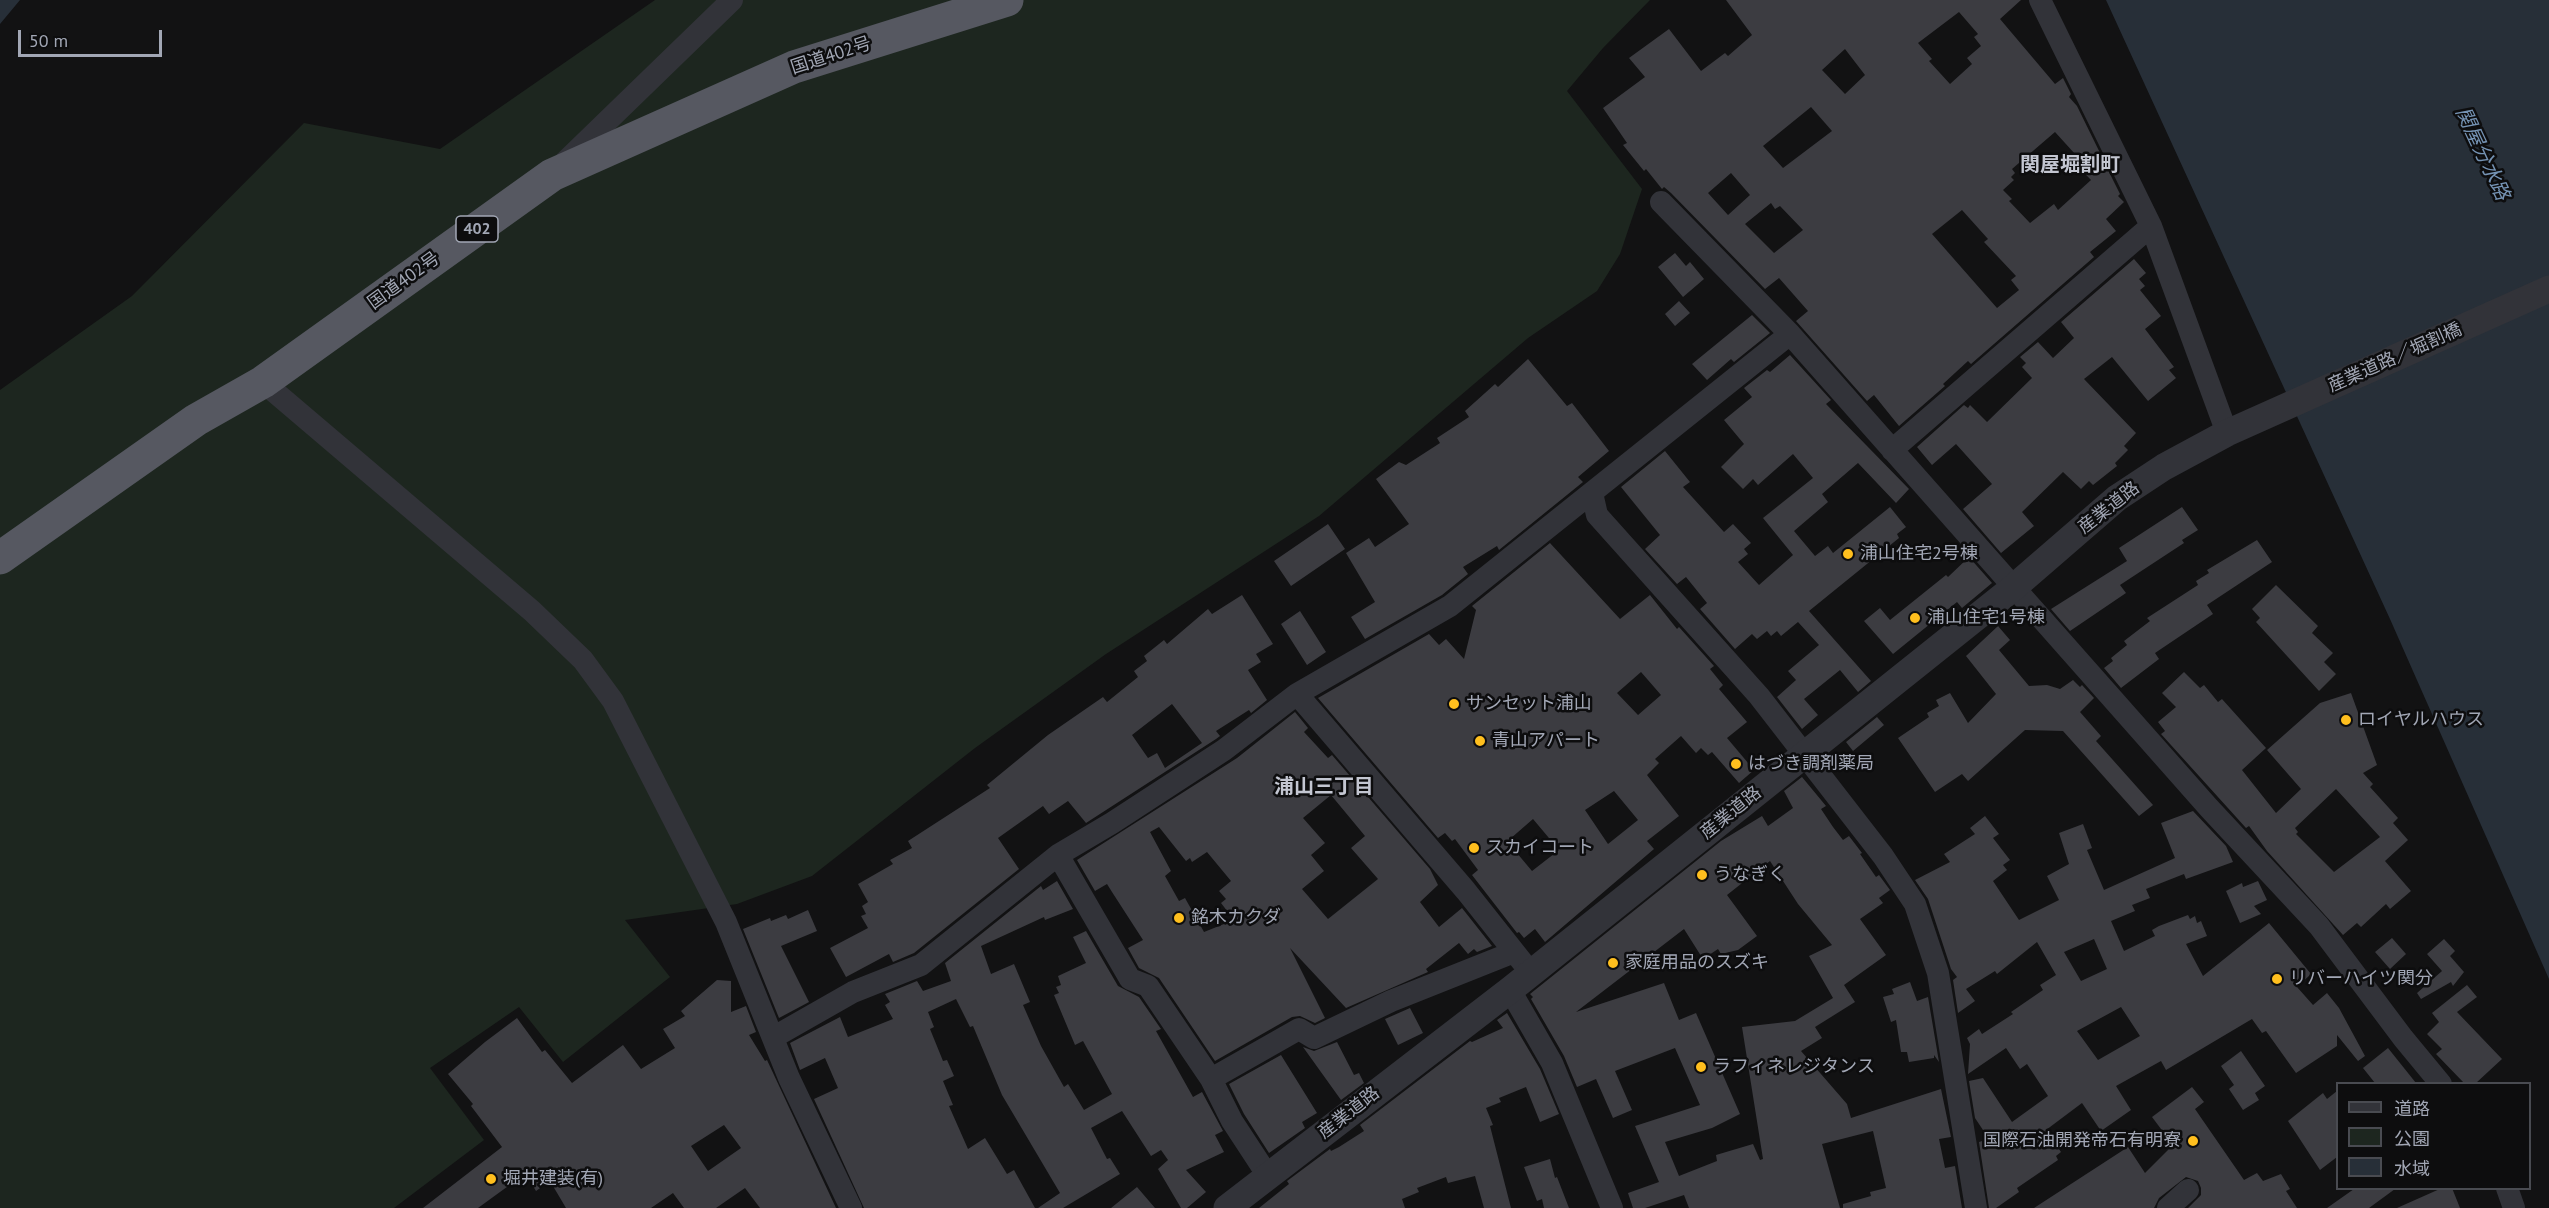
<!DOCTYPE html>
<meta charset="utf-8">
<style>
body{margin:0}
#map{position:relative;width:2549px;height:1208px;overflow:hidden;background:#121213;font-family:"PT Sans","Noto Sans JP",sans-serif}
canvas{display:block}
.legend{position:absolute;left:2336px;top:1082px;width:195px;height:108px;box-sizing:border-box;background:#0d0d0e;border:2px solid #494b51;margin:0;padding:8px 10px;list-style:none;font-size:18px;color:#a2a7b5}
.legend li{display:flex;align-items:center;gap:12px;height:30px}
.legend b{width:30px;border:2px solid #494b51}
.scale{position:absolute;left:18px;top:30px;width:144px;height:27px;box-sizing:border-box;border:3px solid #a2a7b5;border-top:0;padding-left:8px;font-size:18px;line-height:21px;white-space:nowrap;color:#a2a7b5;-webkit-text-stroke:4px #0d0d0e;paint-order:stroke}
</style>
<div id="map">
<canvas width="2549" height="1208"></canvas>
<ul class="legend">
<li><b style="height:8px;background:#323339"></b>道路</li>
<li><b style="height:16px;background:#1d261f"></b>公園</li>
<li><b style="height:16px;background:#272f38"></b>水域</li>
</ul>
<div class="scale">50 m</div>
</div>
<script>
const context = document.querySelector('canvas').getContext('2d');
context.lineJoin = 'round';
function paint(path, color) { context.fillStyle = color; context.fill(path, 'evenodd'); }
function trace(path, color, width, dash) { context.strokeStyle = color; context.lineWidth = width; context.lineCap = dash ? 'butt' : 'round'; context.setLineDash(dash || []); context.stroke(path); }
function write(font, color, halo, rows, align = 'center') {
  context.font = font + ' "PT Sans","Noto Sans JP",sans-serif'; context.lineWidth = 5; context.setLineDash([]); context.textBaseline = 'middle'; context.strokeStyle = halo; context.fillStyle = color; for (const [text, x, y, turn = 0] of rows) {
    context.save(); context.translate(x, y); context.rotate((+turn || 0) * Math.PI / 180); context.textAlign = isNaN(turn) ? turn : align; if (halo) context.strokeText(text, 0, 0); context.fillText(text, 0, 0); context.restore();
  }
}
paint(new Path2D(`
 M655 0H1650L1603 48 1567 91 1642 189 1620 254 1597 291 1528 338 1319 516 1106 654 975 748 812 876 737 904 625 920 670 977 563 1062 519 1007 430 1068 484 1140 394 1208H0V390L132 296 304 123 440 149Z`), '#1d261f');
paint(new Path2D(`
 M0 0H20L0 24Z
 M2106 0H2549V979L2390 619Z`), '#272f38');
paint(new Path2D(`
 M1726 0H2021L2000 19 2055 84 2063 78 2071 94 2069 97 2077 106 2103 159 2101 162 2108 170 2120 194 2118 196 2124 202 2106 219 2116 231 2090 252 2094 257 1971 364 1968 361 1943 384 1945 386 1899 426 1874 395 1867 401 1796 321 1808 311 1779 278 1765 289 1671 193 1664 187 1662 189 1646 169 1644 171 1623 145 1627 143 1603 108 1645 77 1629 58 1669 29 1701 71 1725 53 1728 56 1752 35ZM1959 12 1978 34 1974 37 1981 46 1967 58 1972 64 1950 84 1929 61 1932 59 1918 43ZM1845 49 1865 75 1845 94 1822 70ZM1811 107 1832 131 1783 168 1763 146ZM2055 132 2075 154 2070 158 2091 180 2058 210 2054 204 2030 223 2009 201 2012 199 2003 190 2014 180 2011 177 2015 173 2012 169ZM1731 173 1750 195 1728 215 1708 193ZM1771 203 1775 209 1780 206 1803 230 1774 253 1745 224ZM1962 210 1988 239 1984 242 2016 276 2011 280 2019 290 1997 308 1932 234Z
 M1675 253 1686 266 1690 262 1704 279 1683 297 1658 267Z
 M2134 259 2146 273 2139 279 2145 286 2140 290 2161 316 2145 329 2174 367 2169 370 2176 378 2148 401 2112 357 2084 379 2136 433 2124 446 2128 450 2115 463 2117 466 2093 485 2089 481 2081 489 2063 472 2022 512 2034 526 2001 553 1963 509 1992 484 1956 444 1932 465 1917 447 1964 405 1968 408 1970 405 1987 422 2032 378 2022 367 2026 363 2020 357 2038 342 2053 358 2074 338 2061 322Z
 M1679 301 1690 313 1675 326 1665 314Z
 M1752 315 1770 333 1734 362 1731 359 1707 380 1692 364Z
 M1790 355 1831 400 1826 404 1909 489 1896 503 1858 463 1822 494 1828 502 1794 531 1815 556 1828 546 1833 553 1890 507 1906 527 1897 534 1899 538 1809 611 1871 681 1858 692 1840 670 1804 699 1818 715 1802 729 1777 697 1796 680 1788 671 1819 645 1798 622 1781 636 1777 631 1771 636 1767 631 1757 639 1752 634 1735 649 1700 609 1707 603 1686 577 1677 584 1645 549 1660 535 1621 487 1665 451 1690 482 1683 487 1724 532 1733 524 1751 543 1744 549 1748 554 1738 562 1759 585 1793 555 1763 518 1813 478 1793 454 1758 485 1753 479 1743 489 1721 467 1744 444 1724 420 1752 397 1744 388 1767 370 1770 372Z
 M1528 359 1567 406 1572 403 1609 451 1578 477 1583 482 1499 550 1497 546 1463 567 1468 574 1442 595 1365 639 1351 617 1375 602 1346 553 1369 538 1375 547 1409 524 1376 479 1399 462 1406 465 1440 443 1437 438 1469 417 1465 411 1495 384 1498 387Z
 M2182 507 2198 530 2182 540 2184 543 2120 585 2126 593 2070 631 2051 609 2127 561 2119 548Z
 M1328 524 1345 549 1291 586 1274 561Z
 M2257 540 2272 562 2207 605 2213 614 2155 653 2159 659 2121 688 2104 668 2113 661 2111 658 2127 645 2124 641 2150 621 2147 618 2198 585 2196 581 2209 573 2207 570Z
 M1550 543 1620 619 1650 595 1677 629 1679 627 1714 666 1710 669 1723 685 1719 689 1747 722 1727 738 1754 770 1739 783 1712 752 1708 755 1701 748 1696 753 1681 736 1655 759 1659 763 1647 775 1679 816 1647 841 1654 849 1545 942 1535 929 1524 938 1519 932 1517 933 1472 875 1478 870 1455 839 1452 841 1445 833 1438 838 1318 698 1429 634 1439 645 1446 639 1464 659 1476 610 1472 606ZM1641 672 1661 695 1638 715 1617 693ZM1614 791 1638 820 1608 844 1585 810ZM1533 819 1559 850 1532 871 1511 846 1514 844 1510 839Z
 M1969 557 1992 583 1962 608 1957 602 1893 654 1864 621 1880 608 1890 620 1946 575 1948 577Z
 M2276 585 2318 626 2312 633 2333 653 2324 662 2336 674 2319 691 2256 622 2260 618 2252 609Z
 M1242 595 1273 644 1256 654 1261 662 1248 670 1267 700 1251 713 1249 710 1216 731 1220 736 1216 739 1086 823 1068 801 1049 814 1043 806 998 838 1019 869 914 953 893 962 889 954 846 977 830 948 868 928 861 916 866 914 862 906 868 902 858 884 893 864 890 860 912 848 908 841 990 788 987 785 1048 735 1103 697 1107 702 1138 677 1134 671 1147 661 1144 656 1164 640 1167 644 1208 609 1212 614ZM1172 704 1202 743 1165 768 1157 753 1148 758 1132 735Z
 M1300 611 1326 652 1307 665 1281 624Z
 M1998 626 2010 640 1999 650 2029 686 2047 685 2060 689 2073 680 2080 687 2082 685 2094 698 2080 712 2101 736 2096 741 2153 805 2139 816 2063 731 2025 730 1968 781 1962 774 1935 792 1898 738 1929 717 1927 713 1939 706 1936 700 1950 693 1968 723 1996 694 1966 656Z
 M2184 672 2200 688 2204 685 2218 702 2222 699 2266 748 2242 770 2276 813 2301 789 2267 750 2320 703 2351 693 2377 765 2363 773 2373 784 2370 787 2398 818 2393 823 2408 840 2385 861 2411 891 2390 909 2386 904 2361 927 2357 923 2343 935 2267 851 2249 826 2246 828 2161 734 2165 731 2158 722 2176 707 2162 693ZM2336 789 2380 837 2334 872 2296 834 2298 832 2295 828Z
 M1295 712 1308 728 1304 732 1328 758 1332 755 1430 869 1438 885 1420 902 1439 927 1462 908 1492 946 1477 952 1474 949 1468 954 1459 943 1426 969 1428 972 1346 1008 1290 948 1325 1018 1315 1023 1300 1016 1292 1017 1215 1061 1159 978 1139 968 1128 948 1143 940 1112 892 1107 884 1095 891 1077 860 1237 758ZM1331 795 1365 836 1351 848 1378 879 1328 919 1302 889 1324 871 1311 855 1325 843 1303 818ZM1159 827 1186 861 1190 858 1192 862 1207 852 1231 881 1219 891 1226 899 1221 903 1234 920 1204 932 1185 898 1179 901 1165 876 1171 871 1150 832Z
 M1877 717 1884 725 1853 751 1846 742Z
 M1802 777 1826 806 1821 809 1833 827 1843 840 1849 836 1862 853 1860 854 1876 877 1879 875 1890 890 1879 898 1883 903 1860 919 1886 955 1844 985 1855 1002 1815 1027 1822 1038 1801 1051 1847 1104 1851 1118 1941 1089 1951 1137 1939 1139 1945 1168 1955 1166 1962 1208H1843V1204L1871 1196 1870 1192 1886 1188 1873 1131 1822 1144 1840 1208H1689L1684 1195 1645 1208H1633L1628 1193 1659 1182 1635 1126 1700 1105 1675 1048 1615 1071 1632 1110 1613 1118 1596 1079 1577 1087 1564 1056 1531 999 1533 997 1530 994 1721 841 1762 816 1768 826 1793 808 1784 791ZM1770 861 1798 904 1832 945 1809 956 1833 998 1795 1021 1742 1027 1763 1159 1760 1160 1753 1144 1716 1155 1717 1161 1679 1176 1665 1142 1712 1128 1740 1114 1696 1013 1679 1020 1664 983 1576 1012 1684 929 1703 959 1718 949 1721 954 1738 950 1757 936 1727 895Z
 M2193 811 2226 846 2233 862 2186 879 2184 874 2146 889 2150 898 2132 905 2135 911 2111 921 2124 951 2155 936 2152 930 2159 926 2188 915 2190 919 2195 916 2197 923 2201 921 2207 936 2186 944 2203 976 2269 923 2311 974 2297 987 2313 1005 2327 993 2339 1008 2365 1056 2358 1061 2337 1035V1046L2296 1073 2266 1031 2262 1033 2252 1019 2166 1070 2161 1061 2116 1086 2131 1110 2101 1131 2082 1103 2046 1130 2061 1152 2056 1156 2058 1160 2017 1188 2019 1192 1996 1208H1989L1979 1142 1989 1139 1975 1118 1969 1081 1983 1078 2012 1122 2048 1096 2027 1064 2020 1069 2006 1048 1968 1074 1970 1044 1967 1038 1979 1029 1982 1034 2013 1014 2011 1012 2043 990 2040 985 2056 975 2037 942 1997 974 1995 971 1966 989 1975 1001 1958 1013 1953 980 1957 977 1951 969 1928 899 1915 880 1950 862 1944 854 1975 834 1970 828 1985 816 1999 834 1993 838 2010 860 2003 865 2007 870 1993 881 2019 920 2059 900 2047 876 2069 864 2059 833 2083 824 2092 848 2087 850 2104 890 2175 858 2161 823ZM2094 939 2107 969 2081 981 2064 952ZM2121 1007 2140 1036 2098 1060 2077 1031Z
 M1057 881 1073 909 1045 920 1044 917 981 946 991 974 1014 964 1030 1002 1023 1005 1041 1046 1064 1087 1068 1084 1084 1110 1112 1094 1083 1041 1075 1045 1054 995 1059 993 1056 987 1061 985 1058 976 1086 963 1073 937 1086 931 1118 986 1139 997 1161 1029 1156 1031 1193 1097 1202 1092 1223 1131 1215 1135 1224 1152 1186 1170 1206 1192 1187 1208H1181L1158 1169 1168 1160 1161 1150 1151 1156 1122 1111 1091 1128 1107 1159 1110 1158 1120 1174 1063 1208H1038L1060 1193 1002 1095 973 1026 970 1027 956 999 928 1012 934 1027 930 1029 943 1061 947 1060 954 1076 943 1081 953 1105 949 1106 968 1149 985 1138 1007 1174 1014 1170 1035 1208H864L814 1099 838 1088 825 1058 800 1070 790 1043 840 1017 848 1037 893 1019 885 1005 890 1002 885 994 917 981 923 991 951 981 945 963 1041 886 1043 890Z
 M2258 881 2267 900 2254 906 2261 914 2240 923 2226 891 2242 883 2243 887Z
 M808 910 817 931 781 946 809 1002 779 1018 743 929 770 918 771 921 786 915 788 919Z
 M2392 938 2406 954 2390 969 2375 952Z
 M2444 939 2455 951 2450 956 2464 972 2453 986 2451 982 2421 999 2417 993 2442 971 2427 954Z
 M717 980 731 981V1012L746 1006 756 1032 749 1035 765 1061 767 1060 836 1208H760L745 1188 716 1208H684L673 1193 651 1208H566L550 1181 536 1191 530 1181 526 1184 522 1176 478 1208H423L502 1147 471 1106 473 1104 448 1074 485 1042 517 1018 542 1052 545 1050 572 1083 623 1045 641 1069 675 1048 663 1029 685 1016 681 1011ZM724 1125 741 1148 708 1171 691 1146Z
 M1910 982 1917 1001 1928 997 1939 1062 1934 1055V1058L1909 1062 1907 1052H1901L1896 1020 1891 1022 1883 997 1894 994 1892 989Z
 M2467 985 2477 997 2457 1012 2502 1059 2476 1083H2464L2436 1054 2442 1049 2427 1034 2439 1022 2432 1013Z
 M1410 1008 1423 1033 1398 1045 1385 1019Z
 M1507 1013 1540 1069 1559 1114 1540 1122 1526 1087 1499 1098 1501 1102 1486 1108 1493 1125 1490 1126 1511 1208H1484L1475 1176 1448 1183 1446 1177 1417 1188 1419 1192 1402 1199 1405 1208H1259L1289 1184 1287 1181 1330 1149 1331 1151 1339 1147 1364 1131 1360 1125 1470 1041 1472 1042 1503 1028 1497 1020Z
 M1337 1042 1354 1075 1359 1073 1364 1083 1341 1100 1303 1047 1314 1051Z
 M2388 1048 2416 1083H2375L2363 1068Z
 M2241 1051 2265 1086 2255 1093 2259 1100 2243 1110 2229 1089 2234 1085 2221 1066Z
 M1281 1055 1317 1113 1302 1122 1305 1128 1269 1153 1244 1114 1229 1084Z
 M2192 1087 2204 1102 2195 1109 2244 1180 2257 1173 2263 1181 2281 1174 2290 1189 2286 1191 2297 1208H2188L2201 1195V1188L2198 1181 2186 1177 2159 1198 2154 1208H2034L2128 1147 2145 1173 2173 1145 2152 1117Z
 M2337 1091V1157L2320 1170 2288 1121 2323 1093 2327 1099Z
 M1550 1159 1555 1178 1557 1177 1569 1208H1544L1542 1199 1537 1201 1524 1167Z
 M1137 1187 1155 1208H1111Z
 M2442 1188H2452L2460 1208H2397Z
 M2354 1189H2395L2369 1208H2327Z`), '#3c3c41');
trace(new Path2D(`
 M2040 0 2151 226 2227 433
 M565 162 732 0
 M1661 202 1790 334 2209 808 2319 926 2403 1038 2441 1084
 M263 382 532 611 583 660 613 701 726 922 789 1078 851 1208
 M1892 450 2151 226
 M1592 493 1597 515 1759 696 1883 856 1915 904 1938 973 1976 1208
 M1297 694 1466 891 1531 973
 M1058 855 1130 979 1148 986 1211 1079 1232 1121 1268 1176
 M1510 990 1552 1063 1612 1208
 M774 1037 853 992 921 965 1058 855 1112 823 1224 750 1297 694 1450 606 1790 334
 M1211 1079 1299 1029 1314 1038 1391 1001 1514 952
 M2507 1188 2514 1208
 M2168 1208 2188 1190`), '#323339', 22);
trace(new Path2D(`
 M1227 1208 1510 990 2013 588 2117 498 2164 467 2227 433 2549 289`), '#323339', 27);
trace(new Path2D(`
 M0 558 196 420 263 382 552 175 794 67 1007 0`), '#565861', 33);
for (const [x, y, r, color] of [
 [1848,554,6,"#ffbf1e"],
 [1915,618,6,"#ffbf1e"],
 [1454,704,6,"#ffbf1e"],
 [2346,720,6,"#ffbf1e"],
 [1480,741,6,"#ffbf1e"],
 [1736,764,6,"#ffbf1e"],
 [1474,848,6,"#ffbf1e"],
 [1702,875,6,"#ffbf1e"],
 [1179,918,6,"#ffbf1e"],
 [1613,963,6,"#ffbf1e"],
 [2277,979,6,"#ffbf1e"],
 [1701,1067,6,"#ffbf1e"],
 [2193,1141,6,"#ffbf1e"],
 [491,1179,6,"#ffbf1e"]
]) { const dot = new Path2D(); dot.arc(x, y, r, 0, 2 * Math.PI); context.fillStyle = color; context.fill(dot); trace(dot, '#0d0d0e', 2); }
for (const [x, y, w] of [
 [477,229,42]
]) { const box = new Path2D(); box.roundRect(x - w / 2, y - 13, w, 26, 4.5); context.fillStyle = '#0d0d0e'; context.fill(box); trace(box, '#a2a7b5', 1.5); }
write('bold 16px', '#a2a7b5', null, [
 ["402",477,229]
]);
write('18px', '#a2a7b5', '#0d0d0e', [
 ["国道402号",831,56,-18],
 ["国道402号",404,281,-36],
 ["産業道路／堀割橋",2395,358,-24],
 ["産業道路",2109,508,-38],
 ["産業道路",1731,813,-39],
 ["産業道路",1349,1113,-38]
]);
write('18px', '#a2a7b5', '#0d0d0e', [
 ["浦山住宅2号棟",1860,554],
 ["浦山住宅1号棟",1927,618],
 ["サンセット浦山",1466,704],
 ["ロイヤルハウス",2358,720],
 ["青山アパート",1492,741],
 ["はづき調剤薬局",1748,764],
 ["スカイコート",1486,848],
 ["うなぎく",1714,875],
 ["銘木カクダ",1191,918],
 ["家庭用品のスズキ",1625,963],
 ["リバーハイツ関分",2289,979],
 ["ラフィネレジタンス",1713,1067],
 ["国際石油開発帝石有明寮",2181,1141,"right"],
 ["堀井建装(有)",503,1179]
], 'left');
write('italic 20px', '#7593b4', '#0d0d0e', [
 ["関屋分水路",2482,154,65]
]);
write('bold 20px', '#c3c6d1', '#0d0d0e', [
 ["関屋堀割町",2070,165],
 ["浦山三丁目",1324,787]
]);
</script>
